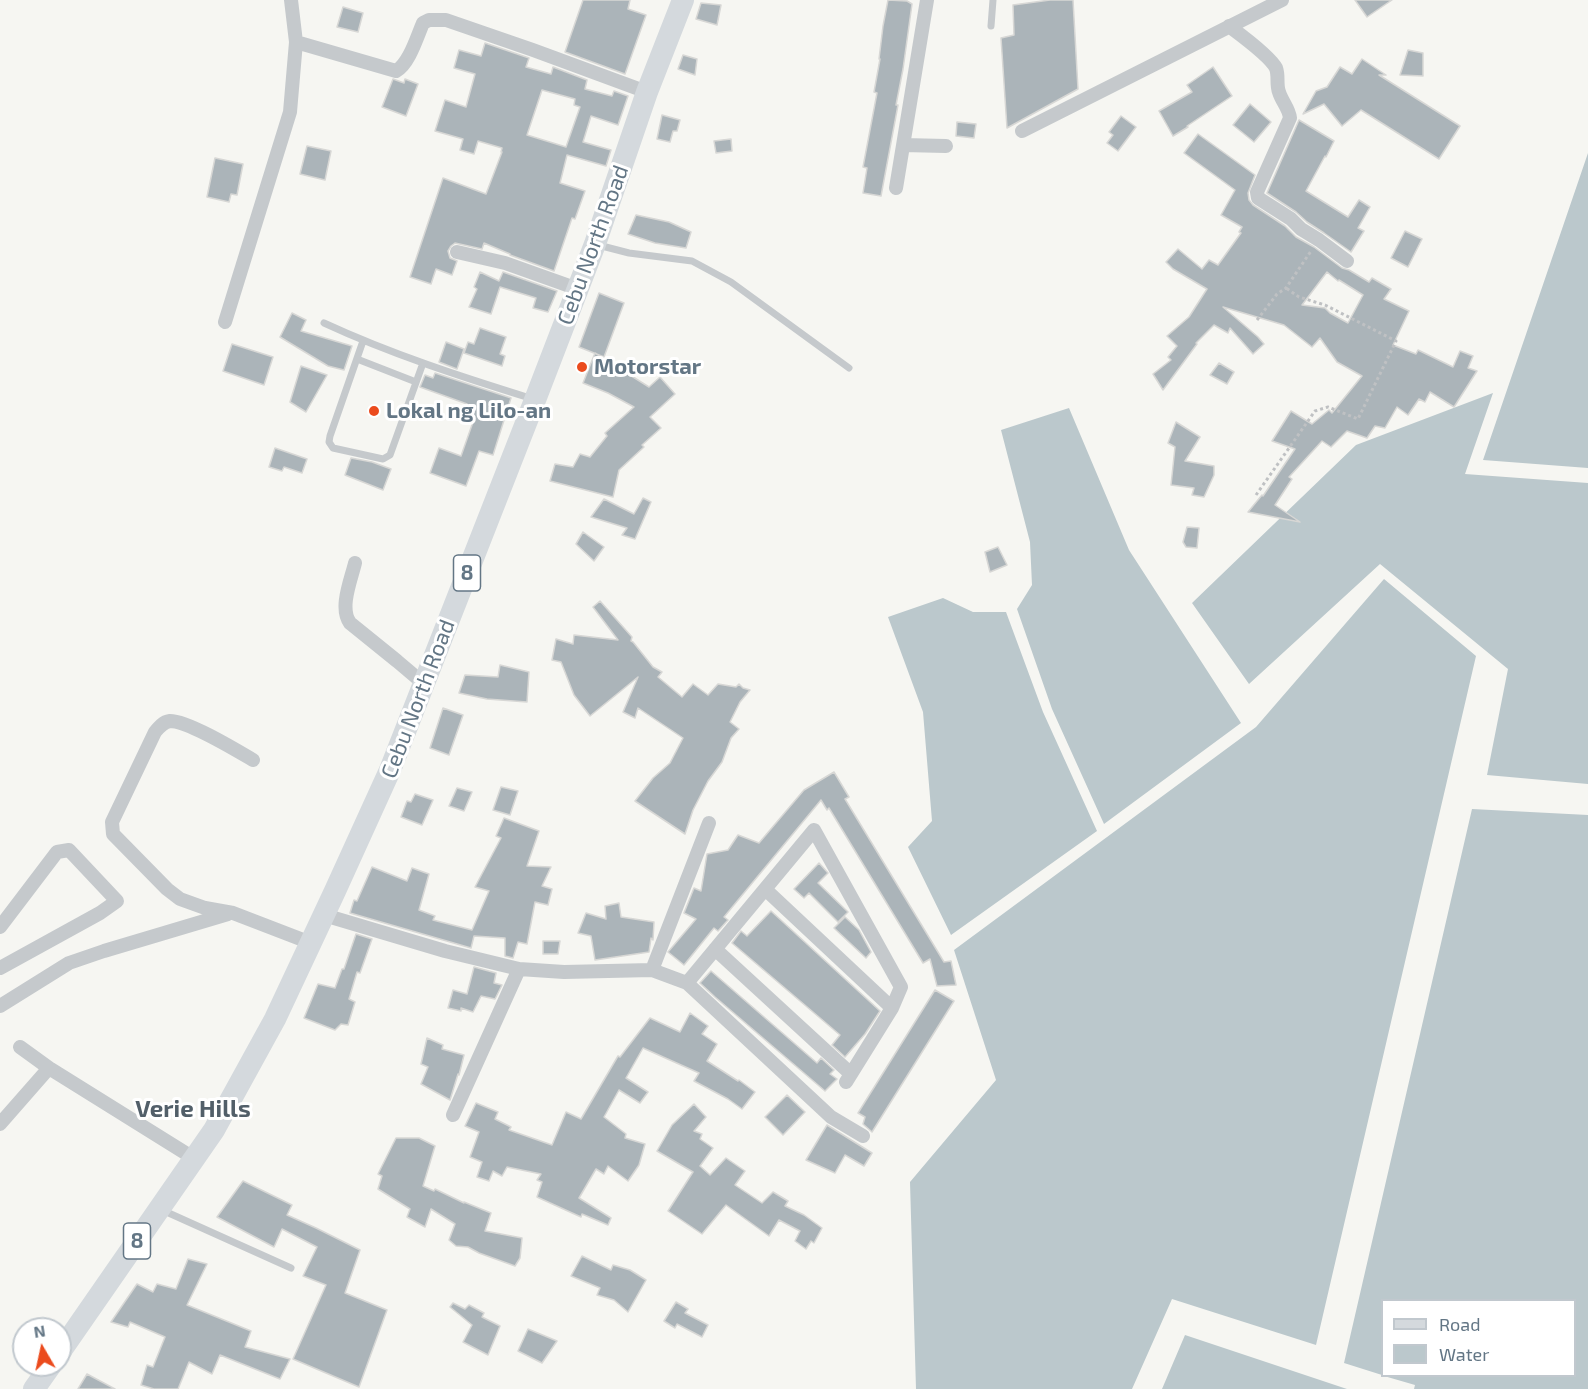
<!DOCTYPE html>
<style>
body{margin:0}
#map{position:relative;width:1588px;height:1389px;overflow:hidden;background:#f6f6f2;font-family:"Exo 2",sans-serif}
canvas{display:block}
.legend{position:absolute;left:1381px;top:1299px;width:195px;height:78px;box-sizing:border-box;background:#fff;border:2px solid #c1c8ce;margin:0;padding:8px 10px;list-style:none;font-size:18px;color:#637685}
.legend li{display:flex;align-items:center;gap:12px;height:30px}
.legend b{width:30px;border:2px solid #c1c8ce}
.north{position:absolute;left:12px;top:1317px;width:60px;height:60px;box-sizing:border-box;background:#fff;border:2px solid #c1c8ce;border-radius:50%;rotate:351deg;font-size:16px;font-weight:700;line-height:24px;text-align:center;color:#637685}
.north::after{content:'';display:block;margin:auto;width:21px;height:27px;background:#eb4b1d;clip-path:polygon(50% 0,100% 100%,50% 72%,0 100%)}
</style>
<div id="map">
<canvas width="1588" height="1389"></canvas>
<ul class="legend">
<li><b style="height:8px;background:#d4d9dd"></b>Road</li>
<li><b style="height:16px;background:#bbc8cc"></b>Water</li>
</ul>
<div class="north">N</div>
</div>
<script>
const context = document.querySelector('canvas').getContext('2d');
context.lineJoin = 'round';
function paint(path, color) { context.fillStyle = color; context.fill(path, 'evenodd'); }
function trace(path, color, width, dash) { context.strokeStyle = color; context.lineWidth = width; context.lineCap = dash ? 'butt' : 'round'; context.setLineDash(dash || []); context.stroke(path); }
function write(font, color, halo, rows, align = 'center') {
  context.font = font + ' "Exo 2",sans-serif'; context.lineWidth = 6; context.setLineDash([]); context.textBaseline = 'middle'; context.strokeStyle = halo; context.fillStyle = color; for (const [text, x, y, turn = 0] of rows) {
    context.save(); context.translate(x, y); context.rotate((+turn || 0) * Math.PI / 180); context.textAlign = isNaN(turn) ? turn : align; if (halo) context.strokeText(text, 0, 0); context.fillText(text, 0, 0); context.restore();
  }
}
paint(new Path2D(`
 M1588 153V468L1483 460Z
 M1493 393 1465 474 1588 483V784L1487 775 1508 669 1380 564 1249 684 1192 603 1356 445Z
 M1069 408 1129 550 1241 723 1104 824 1052 709 1017 609 1032 585 1030 542 1001 430Z
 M1384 579 1476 656 1316 1345 1172 1299 1132 1389H916L910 1182 996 1080 954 950 1256 727Z
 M943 598 973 612H1006L1043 712 1097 831 951 935 908 847 932 821 923 712 888 617Z
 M1472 809 1588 815V1389H1414L1415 1385 1384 1376H1574V1300H1382V1375L1344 1363Z
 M1185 1335 1347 1389H1162Z`), '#bbc8cc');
const building = new Path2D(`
 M583 0H630L628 9 646 15 625 74 565 52Z
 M888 0 907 1 912 4 903 69 896 105H898L881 196 863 193 867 168 863 167 877 93 874 92 880 59H879L883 26Z
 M1050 0H1073L1078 89 1007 128 1001 38 1014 35 1013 5Z
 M1355 0H1392L1367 17Z
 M701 3 721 5 717 25 696 19Z
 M343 7 363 13 358 32 337 27Z
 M485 43 529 58 526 67 551 74 553 67 587 80 585 89 612 96 614 91 628 96 618 125 591 116 583 142 611 150 606 166 567 155 560 183 585 191 575 219 572 218 554 271 510 255V254L484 243 482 249 455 243 451 246 448 251 450 258 457 261 452 275 436 269 431 284 410 277 443 178 486 194 502 152H501L502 148 478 141 474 154 460 150 463 139 435 131 445 100 466 107 475 74 454 68 459 50 481 56ZM542 90 575 99 574 105 580 107 566 147 527 135Z
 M1408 50 1423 53V76L1400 75Z
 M683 55 697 59 695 75 678 69Z
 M1362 59 1386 75H1379L1460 126 1439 159 1361 110 1342 126 1324 104 1303 114 1316 91 1327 87 1340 67 1352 74Z
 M1213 67 1232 96 1187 126 1188 127 1173 136 1159 111 1192 92 1187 85Z
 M393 79 404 83 405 79 418 84 406 116 382 107Z
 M1250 104 1271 122 1254 142 1233 125Z
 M662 115 680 120 677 131H673L670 142 657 139Z
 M1121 116 1136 127 1118 151 1107 143 1113 135 1109 132Z
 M1299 120 1334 141 1326 157 1325 156 1306 191 1348 217 1359 200 1370 207 1358 228 1364 231 1351 252 1324 233 1307 222 1296 212 1267 193Z
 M957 122 976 124 974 138 956 136Z
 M1198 134 1255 175 1248 193 1249 200 1253 205 1285 226 1296 237 1314 247 1342 268 1349 270 1369 282 1372 278 1391 289 1384 299 1409 311 1393 345 1416 354 1418 350 1453 367 1460 351 1473 356 1468 368 1477 371 1454 407 1430 392 1425 402 1419 399 1408 415 1397 407 1385 428 1375 426 1367 438 1347 431 1331 447 1322 441 1289 477 1292 479 1275 505 1300 522 1248 512 1262 495 1263 496 1295 449 1272 441 1291 411 1312 424 1329 410 1332 413 1362 376 1337 362 1320 338 1312 347 1284 325 1223 307 1258 337 1264 344 1253 354 1230 328 1228 333 1214 325 1196 343 1197 344 1163 390 1153 374 1171 360 1168 357 1177 346 1167 336 1189 317 1207 289 1173 269 1166 262 1178 249 1202 269 1209 260 1218 265 1241 233 1239 232 1242 227 1221 215 1235 190 1184 153ZM1327 272 1338 281 1339 280 1363 295 1348 323 1330 313 1325 308 1302 305Z
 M731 139 732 151 716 153 714 141Z
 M307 146 331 151 325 180 300 174Z
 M215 158 243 164 237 195 231 194 229 202 207 197Z
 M636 215 669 222 691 232 686 248 655 243 628 234Z
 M1405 231 1422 239 1408 267 1391 258Z
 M480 272 499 281 503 272 557 291 548 312 533 308 536 298 500 287 491 314 469 307 477 289 474 287Z
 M599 293 624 303 604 357 579 347Z
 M292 313 306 320 301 331 352 346 344 370 328 366 280 337Z
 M480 328 506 337 500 354 505 356 502 366 464 353 468 342 474 344Z
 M446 342 464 349 457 369 439 362Z
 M232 344 273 357 264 385 223 371Z
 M595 353 649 387 660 377 675 394 650 417 661 428 642 445 644 447 619 470 613 497 550 481 555 464 573 467 580 454 590 457 607 436 605 433 634 407 608 393 583 383Z
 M1219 363 1234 372 1227 384 1210 375Z
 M301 366 327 375 306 412 290 402Z
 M435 373 511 398 493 455 479 451 466 486 430 473 439 448 461 456 473 422 462 418 467 404 420 387 425 375 433 378Z
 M1176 422 1200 437 1185 461 1214 466V475L1204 497 1192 495 1194 488 1171 485 1175 447 1168 443Z
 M275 448 307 459 302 473 284 467 282 471 269 467Z
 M351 458 372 462 391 469 383 490 345 475Z
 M643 498 651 502 635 539 622 535 627 528 591 517 604 499 634 514Z
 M1187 527 1199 528 1197 548 1186 547 1183 542Z
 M583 532 604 547 594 561 576 544Z
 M998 547 1007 565 990 572 985 552Z
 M600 601 632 637 631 641 633 642 653 667 662 672 658 677 682 697 693 684 708 695 718 684 736 687 739 684 743 688 750 690 740 702 730 722 739 729 731 738 722 762 708 781 693 810 685 834 635 801 653 778 670 763 683 738 638 708 635 718 623 712 638 677 590 716 574 695 561 662 552 660 556 639 573 644 574 635 618 640 593 607Z
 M500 665 529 672 527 702 487 699 459 693 465 675 498 677Z
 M443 708 463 715 449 755 430 748Z
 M834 772 849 797 845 799 944 962 951 961 956 985 937 986 930 959 923 963 829 808 827 810 821 800 724 917 728 920 718 931 714 928 684 965 668 952 696 919 684 913 694 888 701 891 707 854 728 850 738 835 759 843 804 790Z
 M501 787 518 791 510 815 493 810Z
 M457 788 472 792 464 811 449 806Z
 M415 794 433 800 422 825 401 817 407 801 411 802Z
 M504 818 539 831 527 866 551 867 542 886 552 889 548 905 535 902 527 944 518 942 513 958 505 956V938L474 936 471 948 350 913 354 900 357 901 372 867 407 881 412 868 429 874 419 910 435 916 433 920 472 930 489 891 475 887 501 838 496 836Z
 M819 863 828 873 818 883 848 912 838 922 809 893 804 898 794 889Z
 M619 903 621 917 654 922 653 940 651 938 649 952 595 960 591 936 578 933 586 913 606 919 605 906Z
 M771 911 880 1011 865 1034 845 1057 832 1045 840 1035 732 943 741 931 747 936Z
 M845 917 859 930 871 952 866 958 834 928Z
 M356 934 372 939 360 973 357 972 349 999 355 1002 348 1025 341 1024 335 1030 304 1018 318 984 335 988 342 969H344Z
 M543 941H560L558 954H543Z
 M474 967 496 973 494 983 502 985 495 999 481 996 473 1012 461 1008V1011L448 1008 453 990 467 994Z
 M711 971 817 1063 821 1058 834 1070 830 1074 837 1079 825 1091 715 997 700 983Z
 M935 990 954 1001 872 1132 863 1124 865 1117 858 1113Z
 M690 1013 708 1026 702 1034 717 1044 707 1061 738 1081 739 1080 755 1092 742 1109 728 1099 694 1081 699 1073 643 1048 626 1078 648 1092 640 1103 619 1090 604 1117 626 1134 625 1138 645 1144 639 1165 628 1181 608 1166 604 1174 596 1169 579 1198 611 1218 608 1225 582 1214 581 1217 537 1197 542 1182 537 1180 541 1174 507 1167 502 1176 493 1171 489 1181 477 1177 482 1162 470 1157 479 1132 465 1126 476 1103 498 1112 495 1119 511 1127 509 1130 552 1145 566 1112 581 1119 618 1056 620 1057 650 1018 680 1032Z
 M427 1038 443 1045 442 1049 464 1055 459 1075 458 1074 450 1100 421 1084 428 1067 421 1064Z
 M787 1095 805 1112 783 1135 765 1117Z
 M694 1104 706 1117 694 1131 702 1134 700 1139 713 1148 700 1166 710 1175 726 1158 745 1171 735 1185 762 1203 773 1192 788 1201 785 1206 804 1215 822 1228 814 1243 811 1241 806 1249 795 1241 800 1231 779 1220 769 1236 726 1205 702 1234 668 1211 693 1172 657 1151 672 1125Z
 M827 1125 872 1153 864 1166 845 1155 835 1173 806 1160Z
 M396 1138H419L435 1146 423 1186 434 1191 435 1189 464 1203V1202L491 1213 485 1231 522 1238 520 1258 515 1266 479 1253 468 1247 456 1246 449 1240 455 1224 431 1209 425 1227 407 1217 410 1209 378 1189 382 1176 378 1174Z
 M243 1181 292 1205 287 1215 316 1228 360 1250 345 1293 387 1310 359 1387 293 1359 326 1285 303 1276 317 1247 282 1229 274 1247 217 1217Z
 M582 1256 611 1270 613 1265 630 1270 646 1280 628 1312 614 1300 597 1295 600 1288 571 1276Z
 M188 1259 207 1264 187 1305 251 1331 245 1347 290 1359 280 1379 220 1355 212 1374 189 1362 178 1389H154L141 1385 147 1365 153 1367 165 1337 130 1322 128 1327 111 1322 137 1284 153 1292 157 1284 176 1289Z
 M676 1302 688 1309 685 1313 708 1325 702 1337 677 1324 675 1328 664 1321Z
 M453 1303 465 1309 469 1305 484 1313 482 1317 500 1326 488 1355 463 1342 472 1325 450 1307Z
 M528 1329 557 1341 542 1363 518 1351Z
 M87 1374 115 1389H78Z`);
paint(building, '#abb4b9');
trace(building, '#d7d7d5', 1.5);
trace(new Path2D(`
 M1257 320 1277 294 1286 288 1311 251
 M1256 495 1315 411 1328 407 1358 419 1396 341 1325 305 1299 297 1286 288`), '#bfc1c3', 3, [3, 3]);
trace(new Path2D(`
 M991 26 993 0
 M598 245 629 253 692 261 731 282 849 368
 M324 323C391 354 462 377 533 399
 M363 341 330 436 329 442 333 448 383 459 390 455 423 363
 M357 359 416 382
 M162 1210 291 1268`), '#c5c9cc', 7);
trace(new Path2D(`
 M1229 26C1241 35 1270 56 1276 68 1279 76 1276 84 1279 92 1282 102 1289 108 1290 118L1257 192 1258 198 1291 219 1301 229 1319 240 1347 261
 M296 42 396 71C409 64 417 37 423 23L429 20H446L533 50 647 92
 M1022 131 1282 0
 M903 145 946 146
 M896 188 927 0
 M457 252 505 263 578 289
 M225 322 290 112 296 42 291 0
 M355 563C351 580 339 608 350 623L397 661 423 683
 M253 760C236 750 188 721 170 721 163 722 159 727 155 732L112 822 113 834 167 889 180 899 205 908 233 913 311 943
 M765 889 892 1008
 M324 915 445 951 519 969 564 972 652 970 687 983 831 1117 863 1136
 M0 927 57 852 69 850 117 901 100 913 0 968
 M715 949 851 1074
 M652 970 709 823
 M687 983 814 830 901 987 892 1008 846 1082
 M0 1006 69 963 104 951 228 914
 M20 1047 49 1068 195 1159
 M453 1115 519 969
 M0 1124 49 1068`), '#c5c9cc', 14);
trace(new Path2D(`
 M60 1352 214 1130 275 1019 335 891 390 770 535 400 595 244 647 92 683 0
 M34 1389 51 1365`), '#d4d9dd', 22);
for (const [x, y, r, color] of [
 [582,367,6,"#eb4b1d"],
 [374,411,6,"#eb4b1d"]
]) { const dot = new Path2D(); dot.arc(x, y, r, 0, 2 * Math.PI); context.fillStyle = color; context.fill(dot); trace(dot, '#fff', 2); }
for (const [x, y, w] of [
 [467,573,27],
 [137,1241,27]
]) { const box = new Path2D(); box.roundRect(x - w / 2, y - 18, w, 36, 4.5); context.fillStyle = '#fff'; context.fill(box); trace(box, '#637685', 1.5); }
write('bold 21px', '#637685', null, [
 ["8",467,573],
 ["8",137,1241]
]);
write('22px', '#637685', '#fff', [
 ["Cebu North Road",593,245,-70],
 ["Cebu North Road",418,699,-69]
]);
write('bold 22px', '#637685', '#fff', [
 ["Motorstar",594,367],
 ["Lokal ng Lilo-an",386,411]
], 'left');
write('bold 24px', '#525f69', '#fff', [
 ["Verie Hills",193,1109]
]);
</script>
